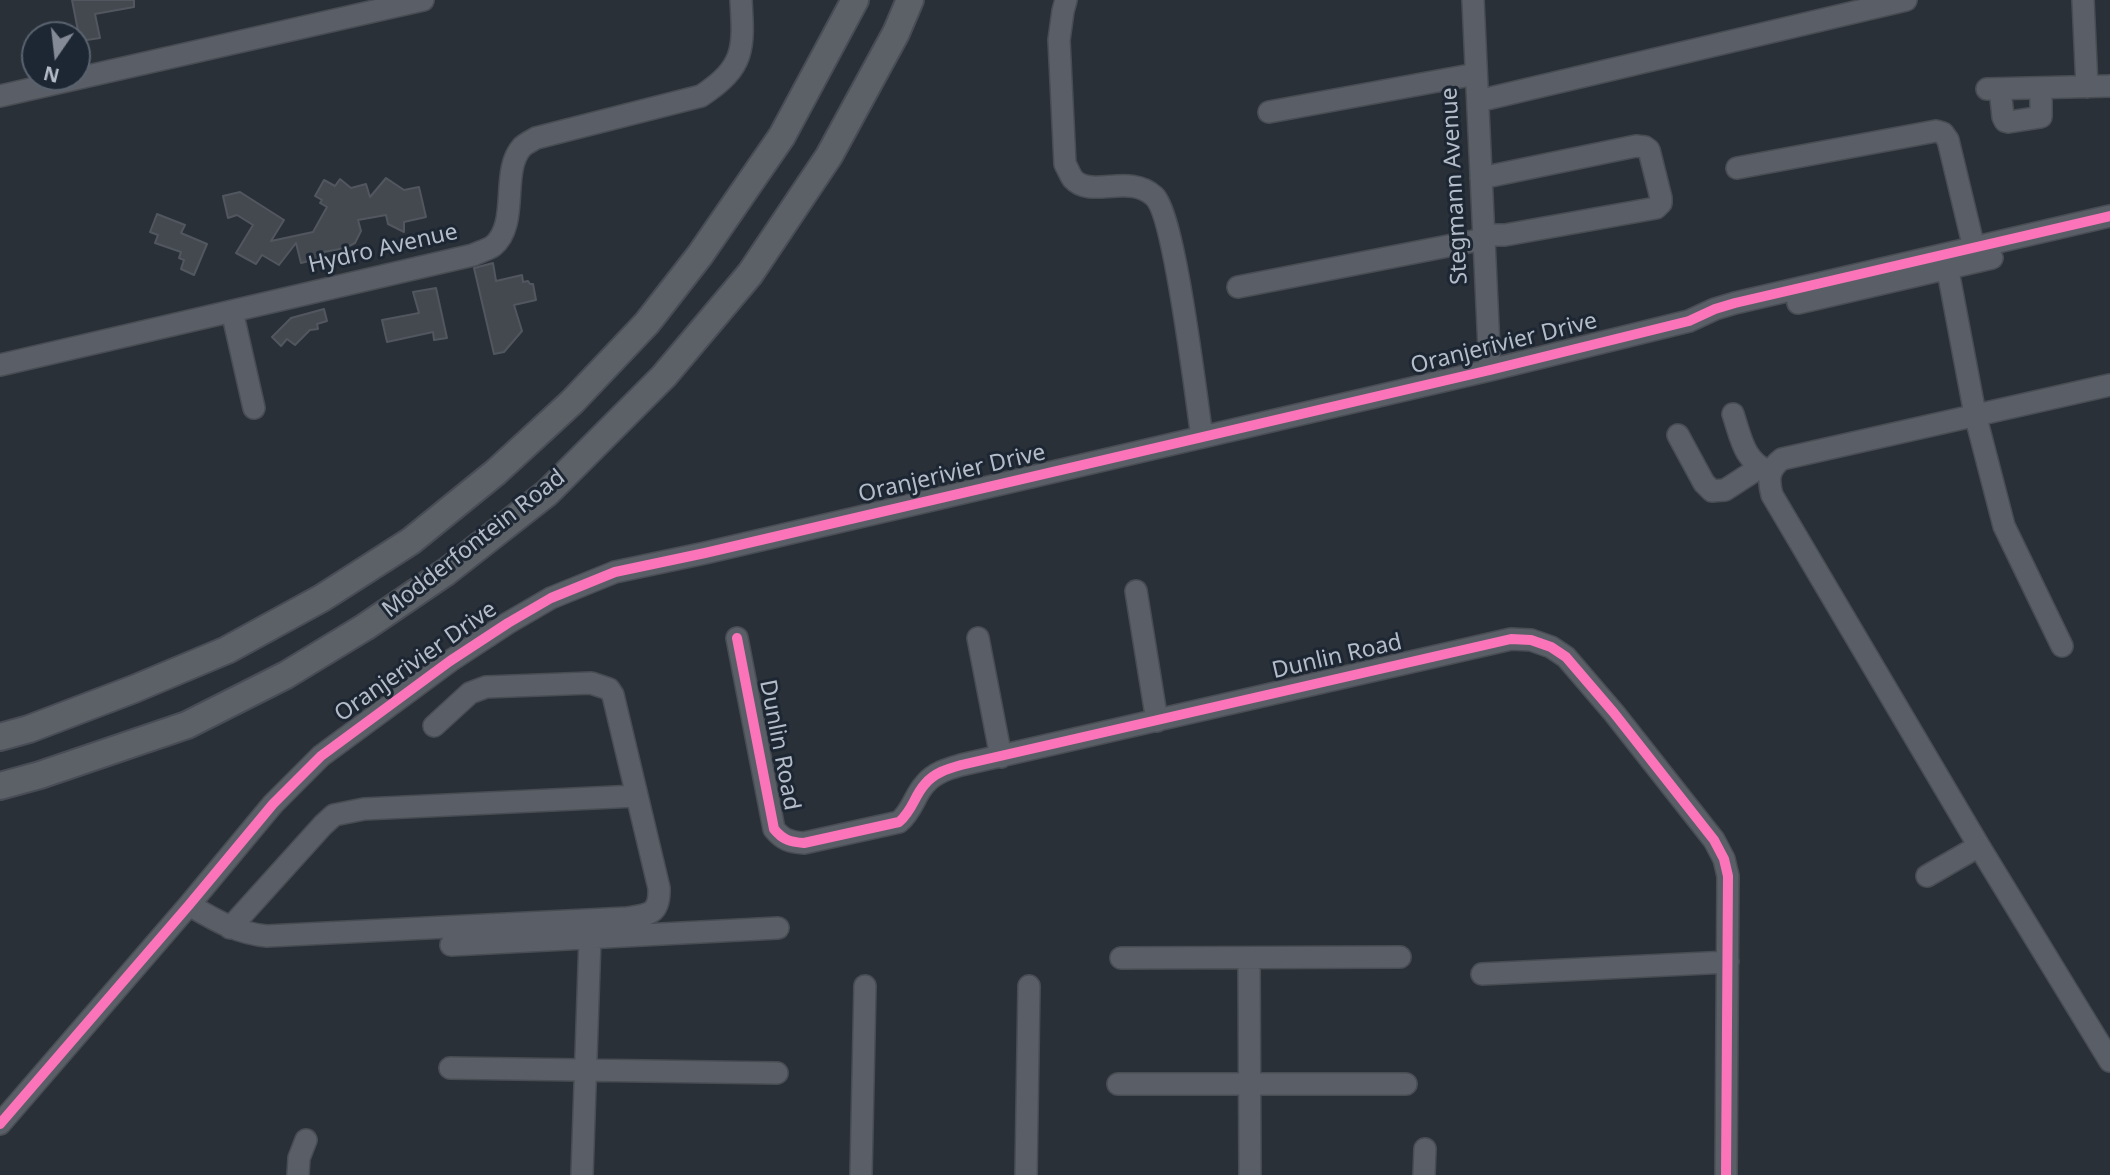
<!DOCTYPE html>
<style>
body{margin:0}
#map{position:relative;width:2110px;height:1175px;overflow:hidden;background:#2a3038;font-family:"Noto Sans",sans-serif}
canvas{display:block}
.north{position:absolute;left:21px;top:21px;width:70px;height:70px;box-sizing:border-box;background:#1d2633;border:2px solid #59626f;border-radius:50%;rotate:194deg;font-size:19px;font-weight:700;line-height:28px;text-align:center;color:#b4bcc9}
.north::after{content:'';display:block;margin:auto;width:24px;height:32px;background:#848b96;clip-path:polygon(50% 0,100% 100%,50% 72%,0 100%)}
</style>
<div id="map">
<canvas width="2110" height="1175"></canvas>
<div class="north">N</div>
</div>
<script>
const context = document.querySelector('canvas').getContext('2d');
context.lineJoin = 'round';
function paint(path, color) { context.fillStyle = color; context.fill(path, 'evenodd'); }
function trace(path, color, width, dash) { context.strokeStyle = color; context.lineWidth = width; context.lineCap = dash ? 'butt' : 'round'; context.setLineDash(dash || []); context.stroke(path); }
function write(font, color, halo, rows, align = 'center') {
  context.font = font + ' "Noto Sans",sans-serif'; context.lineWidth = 6; context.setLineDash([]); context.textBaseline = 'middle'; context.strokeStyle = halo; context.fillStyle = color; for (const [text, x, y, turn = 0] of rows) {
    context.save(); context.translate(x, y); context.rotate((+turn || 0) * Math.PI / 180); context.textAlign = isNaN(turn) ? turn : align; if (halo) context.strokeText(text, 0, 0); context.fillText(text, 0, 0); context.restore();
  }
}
const building = new Path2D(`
 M72 0H134V7L95 14 100 38 80 41Z
 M386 178 404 190 419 187 426 217 404 222V232L388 224 386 215 358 220 361 231 355 243 345 248 324 252V257L301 263 296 243 279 265 262 255 256 264 236 253 253 225 237 215 228 218 223 196 240 192 284 220 271 241 313 232 327 207 320 203 322 200 315 196 324 180 335 186 340 179 351 188 366 184 370 197Z
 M157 214 185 225 181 233 207 244 194 275 181 269 184 260 179 258 181 252 155 243 158 235 150 232Z
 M493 263 496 281 522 275 523 282 528 281 530 284H533L536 300 514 305 522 331 504 352 494 354 474 268Z
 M436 288 447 338 434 340 433 332 387 342 382 320 419 313 413 292Z
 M324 309 327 321 317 324 318 329 310 330 295 345 287 339 281 346 272 337 291 318Z`);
paint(building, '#444950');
trace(building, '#52575f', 2);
const minor = new Path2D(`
 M1066 0 1063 11 1059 40 1065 164C1068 169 1070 175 1073 179 1091 199 1129 173 1154 196 1175 215 1196 398 1202 437
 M1473 0 1490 370
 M2083 0 2087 87
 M1987 89 2110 86
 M2000 89 2003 117 2005 121 2009 122 2041 117V88
 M0 96 423 0
 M1478 101 1906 0
 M1269 112 1476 74
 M1737 168 1936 131 1943 133 1948 140 1974 248
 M1481 178 1636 146 1645 147 1649 150 1661 198V203L1656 208 1505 235H1483
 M1945 255 1975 414 2004 526 2062 646
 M1238 287 1484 239
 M1798 303 1992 258
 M232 311 254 408
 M0 365 473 255C479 252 487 250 493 246 520 224 500 171 522 147 525 144 531 141 536 138L701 96C745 67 744 49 741 0
 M2110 385 1782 459C1768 469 1768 480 1772 495L1979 846 2110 1061
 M1733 414C1741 438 1744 462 1770 472
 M1678 435 1704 483 1712 491 1725 490 1759 468
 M1136 591 1157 721
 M737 638 774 829C783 840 790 842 804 843L899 822C913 810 914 796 925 784 934 773 947 769 961 765L1511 639 1531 640 1551 647 1566 657 1614 713 1714 840 1724 859 1728 876 1726 1175
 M978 638 1001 757
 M1927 876 1979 846
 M189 905C217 921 236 933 267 936L627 918C649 915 660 914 659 888L613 695 609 689 591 683 486 687 470 693 434 726
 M230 928 323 825 334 815 364 809 636 796
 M451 945 778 928
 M1121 958 1400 957
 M1249 959 1250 1175
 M1482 974 1728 962
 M450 1068 777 1073
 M1118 1084H1406
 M0 1124 189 905 273 804 321 756 450 661 508 623 551 598 615 572 705 553 1490 370 1689 321 1715 309 1735 303 2110 216
 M298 1175 299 1158 306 1140
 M582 1175 590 938
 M861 1175 865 986
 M1026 1175 1029 986
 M1424 1175 1425 1149`);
const major = new Path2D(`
 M0 737 29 729 134 689 227 650 322 598 411 541 496 472 572 402 647 323 700 255 782 136 855 0
 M0 786 40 775 187 725 286 675 365 627 446 572 547 493 664 376 750 274 829 156 896 33 910 0`);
trace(minor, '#484c53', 24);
trace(major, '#484c55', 30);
trace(minor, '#5a5e66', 21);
trace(major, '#5c6168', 26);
trace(new Path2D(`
 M737 638 774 829C783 840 790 842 804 843L899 822C913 810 914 796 925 784 934 773 947 769 961 765L1511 639 1531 640 1551 647 1566 657 1614 713 1714 840 1724 859 1728 876 1726 1175
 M0 1124 189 905 273 804 321 756 450 661 508 623 551 598 615 572 705 553 1490 370 1689 321 1715 309 1735 303 2110 216`), '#fb73b8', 10);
write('23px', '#b4bcc9', '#1d2633', [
 ["Stegmann Avenue",1455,186,-93],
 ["Hydro Avenue",383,249,-13],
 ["Oranjerivier Drive",1504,344,-14],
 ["Oranjerivier Drive",952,474,-13],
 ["Modderfontein Road",474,544,-38],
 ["Dunlin Road",1337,657,-13],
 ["Oranjerivier Drive",416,662,-35],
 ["Dunlin Road",779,745,79]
]);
</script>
